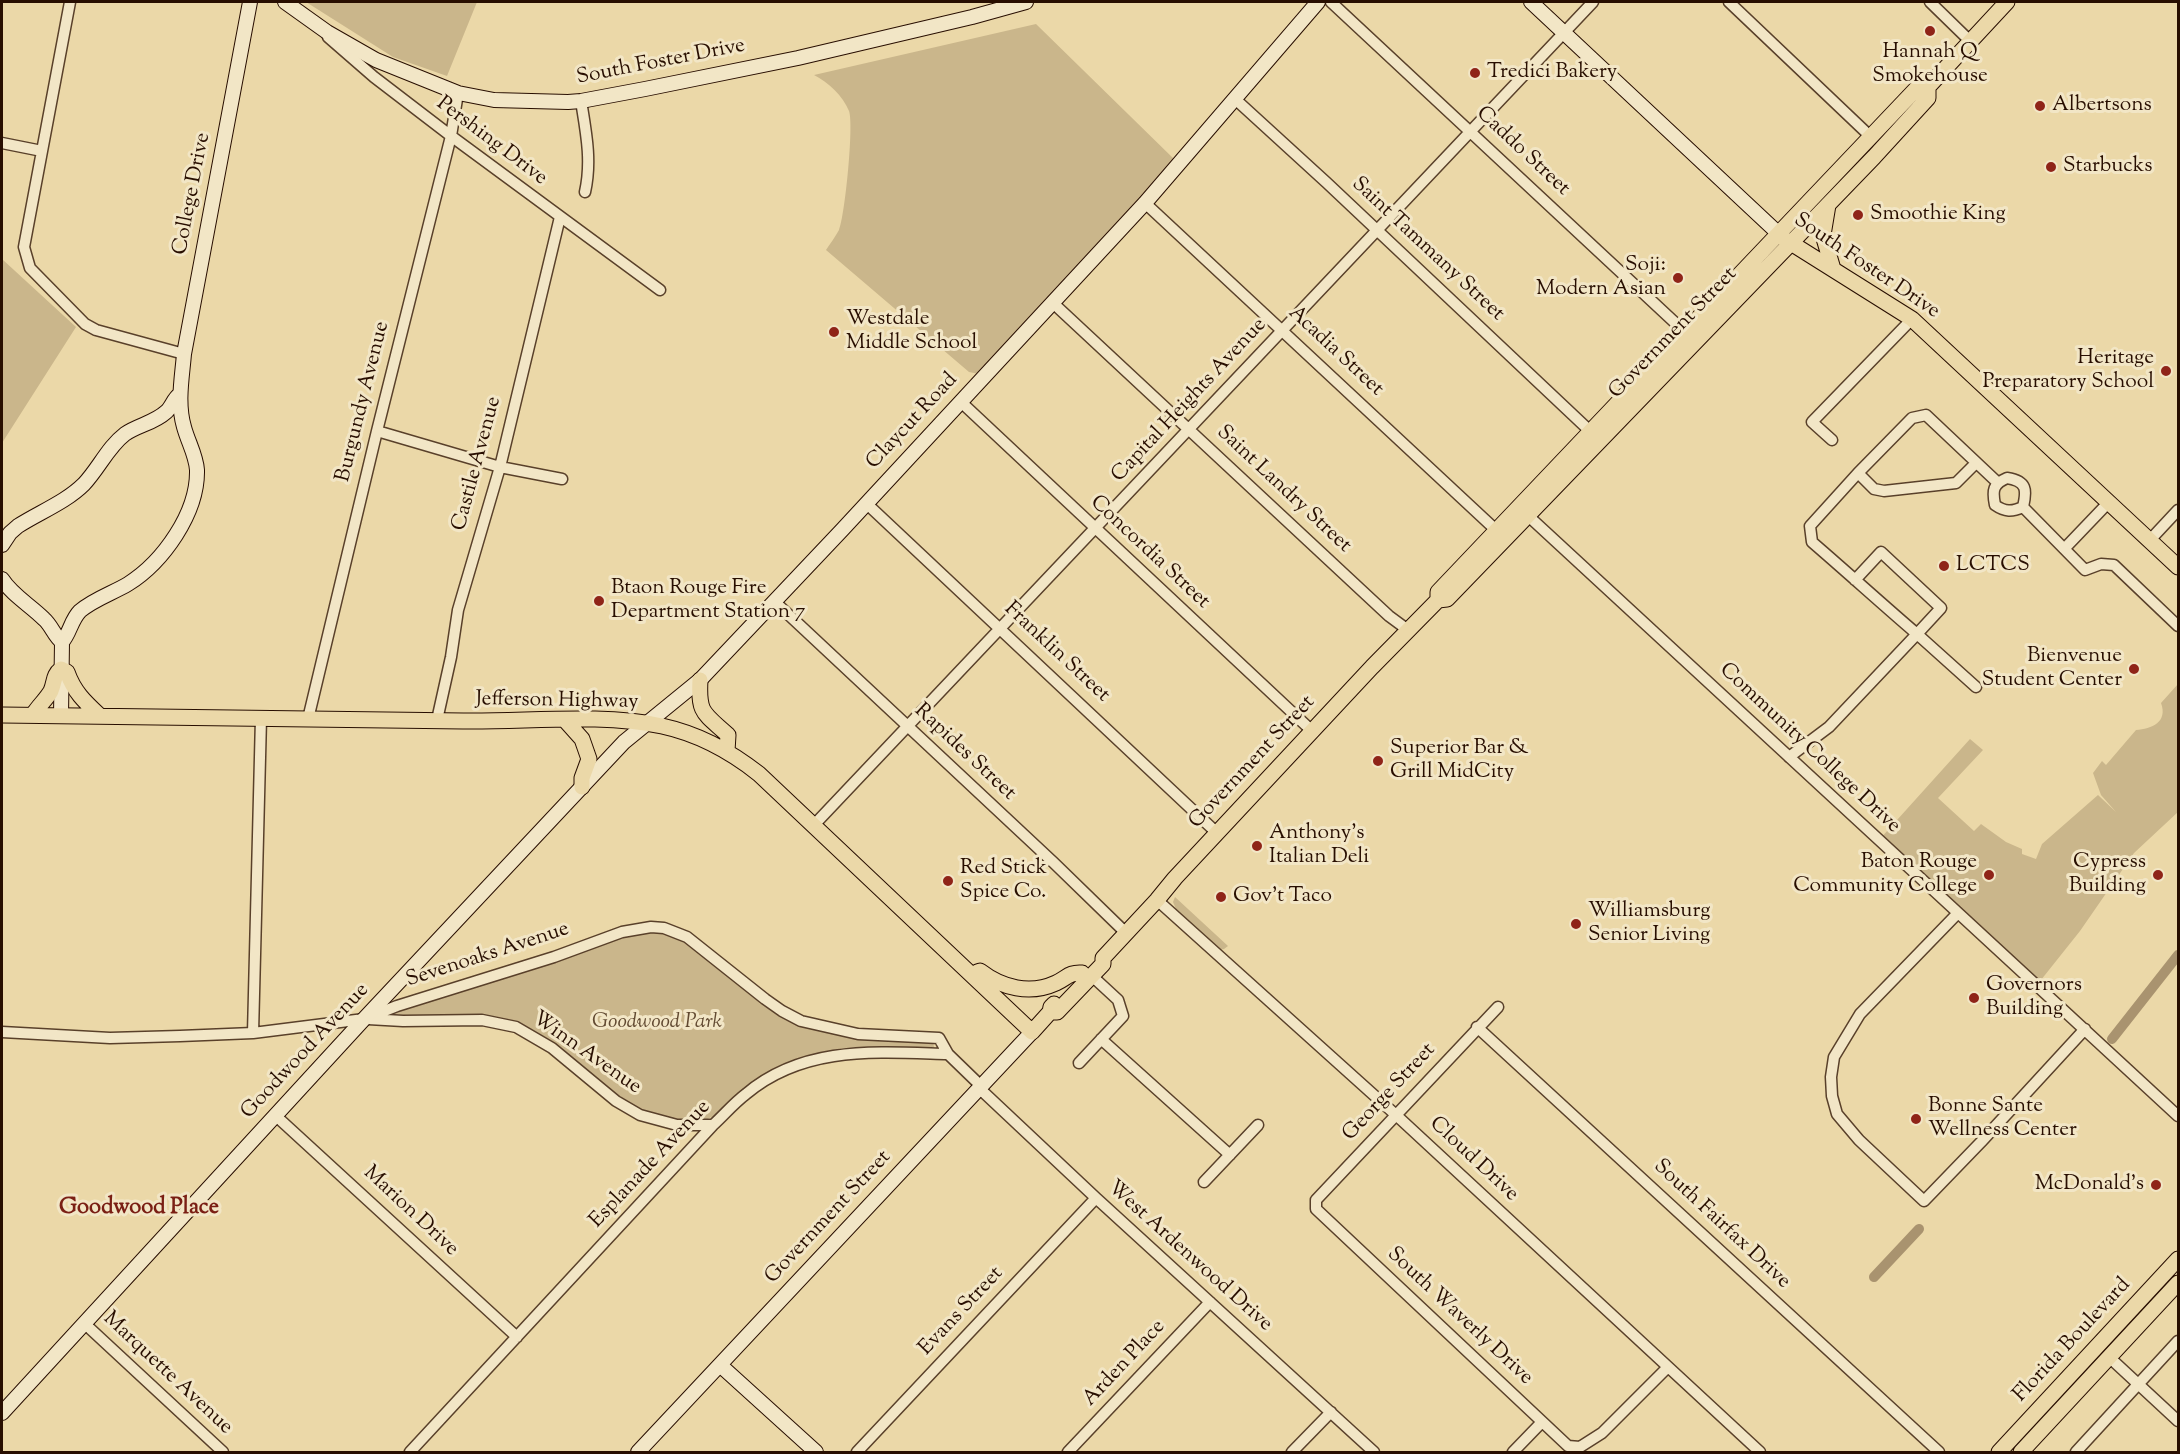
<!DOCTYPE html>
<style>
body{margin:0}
#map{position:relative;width:2180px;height:1454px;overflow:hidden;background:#ebd8a8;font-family:"Sorts Mill Goudy",serif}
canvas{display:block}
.frame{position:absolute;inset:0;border:3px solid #280e00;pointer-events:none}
</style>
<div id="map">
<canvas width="2180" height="1454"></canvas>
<div class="frame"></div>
</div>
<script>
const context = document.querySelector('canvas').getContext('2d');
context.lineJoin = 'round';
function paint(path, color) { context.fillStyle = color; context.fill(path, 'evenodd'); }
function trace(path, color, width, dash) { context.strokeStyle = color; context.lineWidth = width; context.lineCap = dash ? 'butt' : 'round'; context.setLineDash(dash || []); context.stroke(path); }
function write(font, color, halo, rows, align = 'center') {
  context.font = font + ' "Sorts Mill Goudy",serif'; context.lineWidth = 6; context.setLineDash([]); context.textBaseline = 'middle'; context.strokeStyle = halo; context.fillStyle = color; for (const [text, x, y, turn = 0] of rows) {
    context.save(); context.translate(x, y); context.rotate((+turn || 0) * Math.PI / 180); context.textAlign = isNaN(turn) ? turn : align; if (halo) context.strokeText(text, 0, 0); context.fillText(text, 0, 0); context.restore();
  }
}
paint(new Path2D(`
 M306 2H477L447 76 393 57Z
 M1036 24 1175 160 979 374 969 372 826 250C830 244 835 237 839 230 845 216 854 125 849 111 843 96 828 82 814 75Z
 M2 259 76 327 2 443Z
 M2178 684V812L2134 853 2080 931 2037 985 1879 840 1970 739 1983 750 1938 798 1974 831 1981 824 2006 842 2022 849V854L2036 859 2042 844 2098 795 2116 812 2101 795 2093 773 2102 761 2106 765 2136 730C2152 729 2168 722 2161 703Z
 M1175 897 1228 946 1224 949 1220 950 1176 909 1173 902Z
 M657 932 673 934 684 939 792 1020 933 1042 934 1047 842 1048 793 1060 752 1082 714 1116 705 1120 678 1121 649 1115 620 1099 521 1025 476 1014 400 1019 390 1013 623 936Z`), '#cab68b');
trace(new Path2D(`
 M2112 1039 2178 955
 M1874 1277 1919 1229`), '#a9936f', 10);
const street = new Path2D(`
 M70 2 24 247 30 268 85 324 96 330 184 354
 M1331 2 1685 332
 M1729 2 1871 137
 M1930 2 1970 41
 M328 37 374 77 451 136 660 290
 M1234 98 1327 183 1591 432
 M581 101C586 132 592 161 585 192
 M2 143 42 151
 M1145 203 1497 531
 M1053 303 1389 616 1408 630
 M961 402 1312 731
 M377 431 500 467 562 479
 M1832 440 1812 422 1912 319
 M1858 473 1874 489 1884 491 1956 483 1976 463
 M2007 478C2027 481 2027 490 2023 507 2012 512 2005 512 1995 505 1992 490 1993 484 2007 478Z
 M867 504 1217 833
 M2023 507 2085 570 2101 564 2114 565 2178 626
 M1524 512 2178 1116
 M2150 540 2178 510
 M2065 548 2109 502
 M1855 580 1881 552 1941 608 1917 634C1882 604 1848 573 1812 542L1810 526 1858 473 1912 418 1926 415 1997 482
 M775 602 1054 863 1126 933
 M308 719 377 431 451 136 458 93
 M437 720 451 657 458 610 500 467 560 217
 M1789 757 1829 727 1917 634 1976 687
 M814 825 1593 2
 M1157 900 1396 1115 1760 1452
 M1958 913 1860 1014 1834 1057 1831 1077 1832 1096 1837 1114 1859 1140 1924 1201 1981 1142 2085 1029
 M1498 1007 1316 1200V1209L1568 1446 1580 1447 1602 1433 1668 1367
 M368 1019 403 1021 482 1020 516 1027 552 1048 616 1101 640 1115 677 1125H713
 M1477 1027 1939 1452
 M2 1032 110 1038 180 1036 253 1033 364 1019 397 1006 554 957 622 932 651 927 664 928 687 937 765 999 782 1011 801 1021 858 1034 939 1038 948 1054
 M253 1033 261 718
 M1101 1039 1230 1155
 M1079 1063 1123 1016 1118 1000 1092 976
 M979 1088 1096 1198 1374 1452
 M276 1116 517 1337
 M1204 1182 1258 1125
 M84 1323 223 1452
 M2109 1357 2178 1421
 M410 1452 713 1125C724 1115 734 1103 746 1094 804 1045 877 1052 948 1054L981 1086
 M857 1452 1096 1198
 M1068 1452 1210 1302
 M1292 1452 1331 1412
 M1513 1452 1542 1422
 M2076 1452 2178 1341`);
const secondary = new Path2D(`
 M285 2 327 32 376 60 458 93 494 100 568 102 581 101 645 89 798 58 972 17 1026 2
 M1531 2 1779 234
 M2 545 10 533 18 526C40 512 66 502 84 484 99 468 108 447 125 434 138 425 154 423 166 412 172 407 173 399 180 394
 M2 579C12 595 30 605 44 619 52 626 54 636 62 642
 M61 716 62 642C70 633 71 620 80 611 94 599 113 593 128 584 163 562 198 513 197 470 196 455 188 442 184 427 177 403 182 378 184 354L250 2
 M720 1365 816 1452
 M2 1413 364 1019 624 742 700 680 842 530 1145 203 1318 2
 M638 1452 1032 1032`);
const primary = new Path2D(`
 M1828 205 1823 235 1833 269
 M1783 238 1912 319 2178 567
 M1438 600V592L1917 88 1928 87
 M700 680C698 714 704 713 728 735L727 751
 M2 715C155 718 309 718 463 721 527 722 601 713 662 726 699 734 730 751 759 774L1032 1032 1050 1012 1051 1007 1054 1004
 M33 715C38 706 46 700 51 691 55 682 53 675 61 669L67 672C74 692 85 702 100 716
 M565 720 582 739 589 759 582 778V787
 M977 972 980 971C1002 988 1030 995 1056 983 1067 978 1069 972 1082 973
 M1050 1012H1057L1103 964V958L1157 900 1175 878 1372 667 1438 600 1447 599 1874 157 1928 98V87L2007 2
 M1999 1452 2178 1259
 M2021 1452 2178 1283`);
trace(street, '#59402a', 13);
trace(secondary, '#280e00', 16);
trace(primary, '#280e00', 17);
trace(street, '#f2e6c6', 10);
trace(secondary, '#f2e6c6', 14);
trace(primary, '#ebd8a8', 15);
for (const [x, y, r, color] of [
 [1930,31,6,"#8f2418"],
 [1475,73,6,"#8f2418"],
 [2040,106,6,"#8f2418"],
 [2051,167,6,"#8f2418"],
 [1858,215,6,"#8f2418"],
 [1678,278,6,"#8f2418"],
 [834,332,6,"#8f2418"],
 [2166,371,6,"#8f2418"],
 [1944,566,6,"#8f2418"],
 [599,601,6,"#8f2418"],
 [2134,669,6,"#8f2418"],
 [1378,761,6,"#8f2418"],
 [1257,846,6,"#8f2418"],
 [1989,875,6,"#8f2418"],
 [2158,875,6,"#8f2418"],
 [948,881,6,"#8f2418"],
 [1221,897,6,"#8f2418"],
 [1576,924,6,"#8f2418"],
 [1974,998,6,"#8f2418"],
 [1916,1119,6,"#8f2418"],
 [2156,1185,6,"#8f2418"]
]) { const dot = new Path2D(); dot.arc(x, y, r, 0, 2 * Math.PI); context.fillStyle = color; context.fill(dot); trace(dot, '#f2e6c6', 2); }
write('21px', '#280e00', '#f2e6c6', [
 ["Hannah Q",1930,53,"center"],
 ["Smokehouse",1930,77,"center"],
 ["Tredici Bakery",1487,73],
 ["Albertsons",2052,106],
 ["Starbucks",2063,167],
 ["Smoothie King",1870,215],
 ["Soji:",1666,266,"right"],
 ["Modern Asian",1666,290,"right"],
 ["Westdale",846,320],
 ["Middle School",846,344],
 ["Heritage",2154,359,"right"],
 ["Preparatory School",2154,383,"right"],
 ["LCTCS",1956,566],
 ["Btaon Rouge Fire",611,589],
 ["Department Station 7",611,613],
 ["Bienvenue",2122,657,"right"],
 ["Student Center",2122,681,"right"],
 ["Superior Bar &",1390,749],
 ["Grill MidCity",1390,773],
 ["Anthony's",1269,834],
 ["Italian Deli",1269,858],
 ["Baton Rouge",1977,863,"right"],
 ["Community College",1977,887,"right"],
 ["Cypress",2146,863,"right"],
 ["Building",2146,887,"right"],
 ["Red Stick",960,869],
 ["Spice Co.",960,893],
 ["Gov't Taco",1233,897],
 ["Williamsburg",1588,912],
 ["Senior Living",1588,936],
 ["Governors",1986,986],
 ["Building",1986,1010],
 ["Bonne Sante",1928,1107],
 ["Wellness Center",1928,1131],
 ["McDonald's",2144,1185,"right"]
], 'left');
write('21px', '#280e00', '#f2e6c6', [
 ["South Foster Drive",661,63,-11],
 ["Pershing Drive",491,142,37],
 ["Caddo Street",1522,152,43],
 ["College Drive",193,194,-79],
 ["Saint Tammany Street",1427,250,43],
 ["South Foster Drive",1866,267,34],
 ["Government Street",1674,334,-46],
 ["Acadia Street",1335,352,43],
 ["Capital Heights Avenue",1190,401,-47],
 ["Burgundy Avenue",364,402,-76],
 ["Claycut Road",913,422,-47],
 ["Castile Avenue",478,464,-75],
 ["Saint Landry Street",1283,490,43],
 ["Concordia Street",1149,553,43],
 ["Franklin Street",1056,653,43],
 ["Jefferson Highway",557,702,1],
 ["Community College Drive",1809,749,43],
 ["Rapides Street",964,753,43],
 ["Government Street",1253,763,-47],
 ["Sevenoaks Avenue",488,956,-18],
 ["Goodwood Avenue",306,1052,-47],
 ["Winn Avenue",586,1054,35],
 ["George Street",1390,1093,-47],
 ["Cloud Drive",1473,1160,43],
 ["Esplanade Avenue",651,1165,-47],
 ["Marion Drive",410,1212,43],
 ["Government Street",829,1218,-47],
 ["South Fairfax Drive",1721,1225,43],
 ["West Ardenwood Drive",1189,1257,42],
 ["Evans Street",962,1312,-47],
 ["South Waverly Drive",1459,1317,43],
 ["Florida Boulevard",2073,1341,-47],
 ["Arden Place",1125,1364,-47],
 ["Marquette Avenue",167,1374,43]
]);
write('italic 21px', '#614931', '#f2e6c6', [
 ["Goodwood Park",657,1023]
]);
write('bold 22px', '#7a1f14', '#f2e6c6', [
 ["Goodwood Place",139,1209]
]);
</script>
